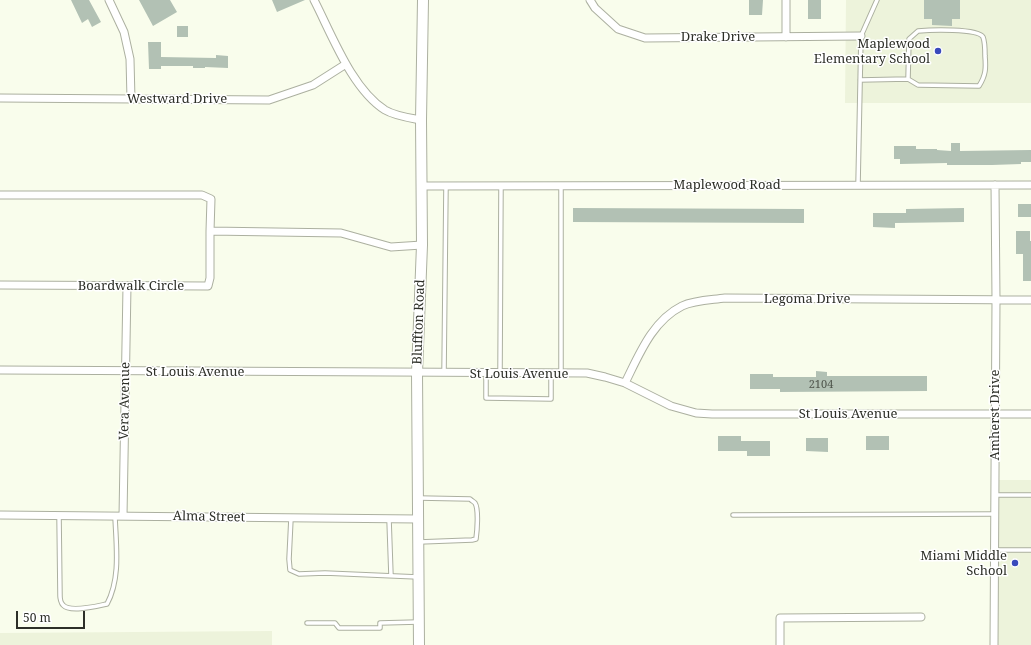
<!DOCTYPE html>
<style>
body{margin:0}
#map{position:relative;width:1031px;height:645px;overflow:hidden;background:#f9fdec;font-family:"Noto Serif",serif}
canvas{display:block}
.scale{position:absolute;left:16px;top:611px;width:69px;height:18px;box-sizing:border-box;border:2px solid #2d2f28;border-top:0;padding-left:5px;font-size:12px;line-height:14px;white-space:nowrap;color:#2d2f28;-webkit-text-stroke:3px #fff;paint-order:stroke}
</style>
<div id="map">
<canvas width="1031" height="645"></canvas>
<div class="scale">50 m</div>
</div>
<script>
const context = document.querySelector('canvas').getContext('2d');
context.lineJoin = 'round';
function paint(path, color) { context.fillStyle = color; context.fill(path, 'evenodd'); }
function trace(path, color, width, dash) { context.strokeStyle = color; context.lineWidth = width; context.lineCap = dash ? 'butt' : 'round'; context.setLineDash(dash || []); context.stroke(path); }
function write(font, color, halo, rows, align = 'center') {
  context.font = font + ' "Noto Serif",serif'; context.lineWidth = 3; context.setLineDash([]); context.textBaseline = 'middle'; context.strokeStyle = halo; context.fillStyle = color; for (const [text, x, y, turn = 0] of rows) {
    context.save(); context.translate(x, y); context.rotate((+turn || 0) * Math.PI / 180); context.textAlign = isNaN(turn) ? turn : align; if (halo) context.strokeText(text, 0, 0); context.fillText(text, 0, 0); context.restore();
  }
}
paint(new Path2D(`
 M846 0H1031V103H845Z
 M998 480H1031V645H998Z
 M272 631V645H0V633Z`), '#edf3db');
paint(new Path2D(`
 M71 0H89L101 22 92 27 88 19 82 23Z
 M139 0H170L177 12 153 26Z
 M272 0H305L277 12Z
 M749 0H763L762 15H749Z
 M808 0H821V19H808Z
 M924 0H960V19H952V26L932 25V19H924Z
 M177 26H188V37H177Z
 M148 42H161V57L216 58V55L228 56V68L205 67V68H193V66H161V69H149Z
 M951 143H960V151L1031 150V162H1021V164L992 165H947V163L900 164V159H894V146H916V149H937V150L951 151Z
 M1018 204H1031V217H1018Z
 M573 208 804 209V223L573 222Z
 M964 208V222L895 223V228L873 227V213H906V209Z
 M1016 231H1030V241H1031V281H1023V254H1016Z
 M816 371 827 372V376H927V391L780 392V389H750V374H773V377H816Z
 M718 436H741V441H770V456H747V451H718Z
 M866 436H889V450H866Z
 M806 438H828V452L806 451Z`), '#b2c1b4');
const lane = new Path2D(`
 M860 80 908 79 918 85 979 86C986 75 986 68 985 56 985 50 985 42 983 37 978 28 929 30 918 31L909 39 908 79
 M858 185 861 36 877 0
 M500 372 501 186
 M444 373 446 186
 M561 373V186
 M486 374V398L551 399V374
 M995 495H1031
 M419 498 470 499C472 501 473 501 475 503 479 509 477 532 476 539L472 540 419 542
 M59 515 60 596C60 598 61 603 63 605 70 613 97 606 107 604 121 578 116 545 115 516
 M733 515 994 514
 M291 518 289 559 290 570 299 574 325 573 418 577
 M389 519 391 576
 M994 550H1031
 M307 623H335L339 628H380V623L418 622`);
const street = new Path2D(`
 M109 0 124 32 130 59 131 99
 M314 0C332 35 352 89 385 110 395 116 410 118 421 120
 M590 0 595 8 618 29 645 38 861 36
 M786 0V37
 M0 98 269 100 313 85 346 64
 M422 186 1031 185
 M0 195H202L211 199 210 231V278L208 286 0 285
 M210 231 341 233 391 247 422 245
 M0 370 587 373 605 377 625 383 671 406 696 413 712 414H1031
 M625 383C639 355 652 321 682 306 695 300 711 300 725 298L1031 300
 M0 515 418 519
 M123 516 127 286
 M780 645V618L921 617
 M994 645 996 300 995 185`);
const secondary = new Path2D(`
 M419 645 417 373 422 245 421 120 423 0`);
trace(lane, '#acb0a0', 5.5);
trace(street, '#acb0a0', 9);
trace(secondary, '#acb0a0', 12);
trace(lane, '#fff', 3.5);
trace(street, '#fff', 7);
trace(secondary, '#fff', 10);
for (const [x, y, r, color] of [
 [938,51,4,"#3949bc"],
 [1015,563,4,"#3949bc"]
]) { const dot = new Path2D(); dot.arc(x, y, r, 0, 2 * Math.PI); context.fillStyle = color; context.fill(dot); trace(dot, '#fff', 1.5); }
write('11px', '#4e544b', null, [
 ["2104",821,385]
]);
write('13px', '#2d2f28', '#fff', [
 ["Drake Drive",718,37],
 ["Westward Drive",177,99],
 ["Maplewood Road",727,185],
 ["Boardwalk Circle",131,286],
 ["Legoma Drive",807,299],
 ["Bluffton Road",419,322,-88],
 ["St Louis Avenue",195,372],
 ["St Louis Avenue",519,374],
 ["Vera Avenue",125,401,-89],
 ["St Louis Avenue",848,414],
 ["Amherst Drive",995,415,-90],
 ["Alma Street",209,517,1]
]);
write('13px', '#2d2f28', '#fff', [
 ["Maplewood",930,44],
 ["Elementary School",930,59],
 ["Miami Middle",1007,556],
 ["School",1007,571]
], 'right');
</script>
